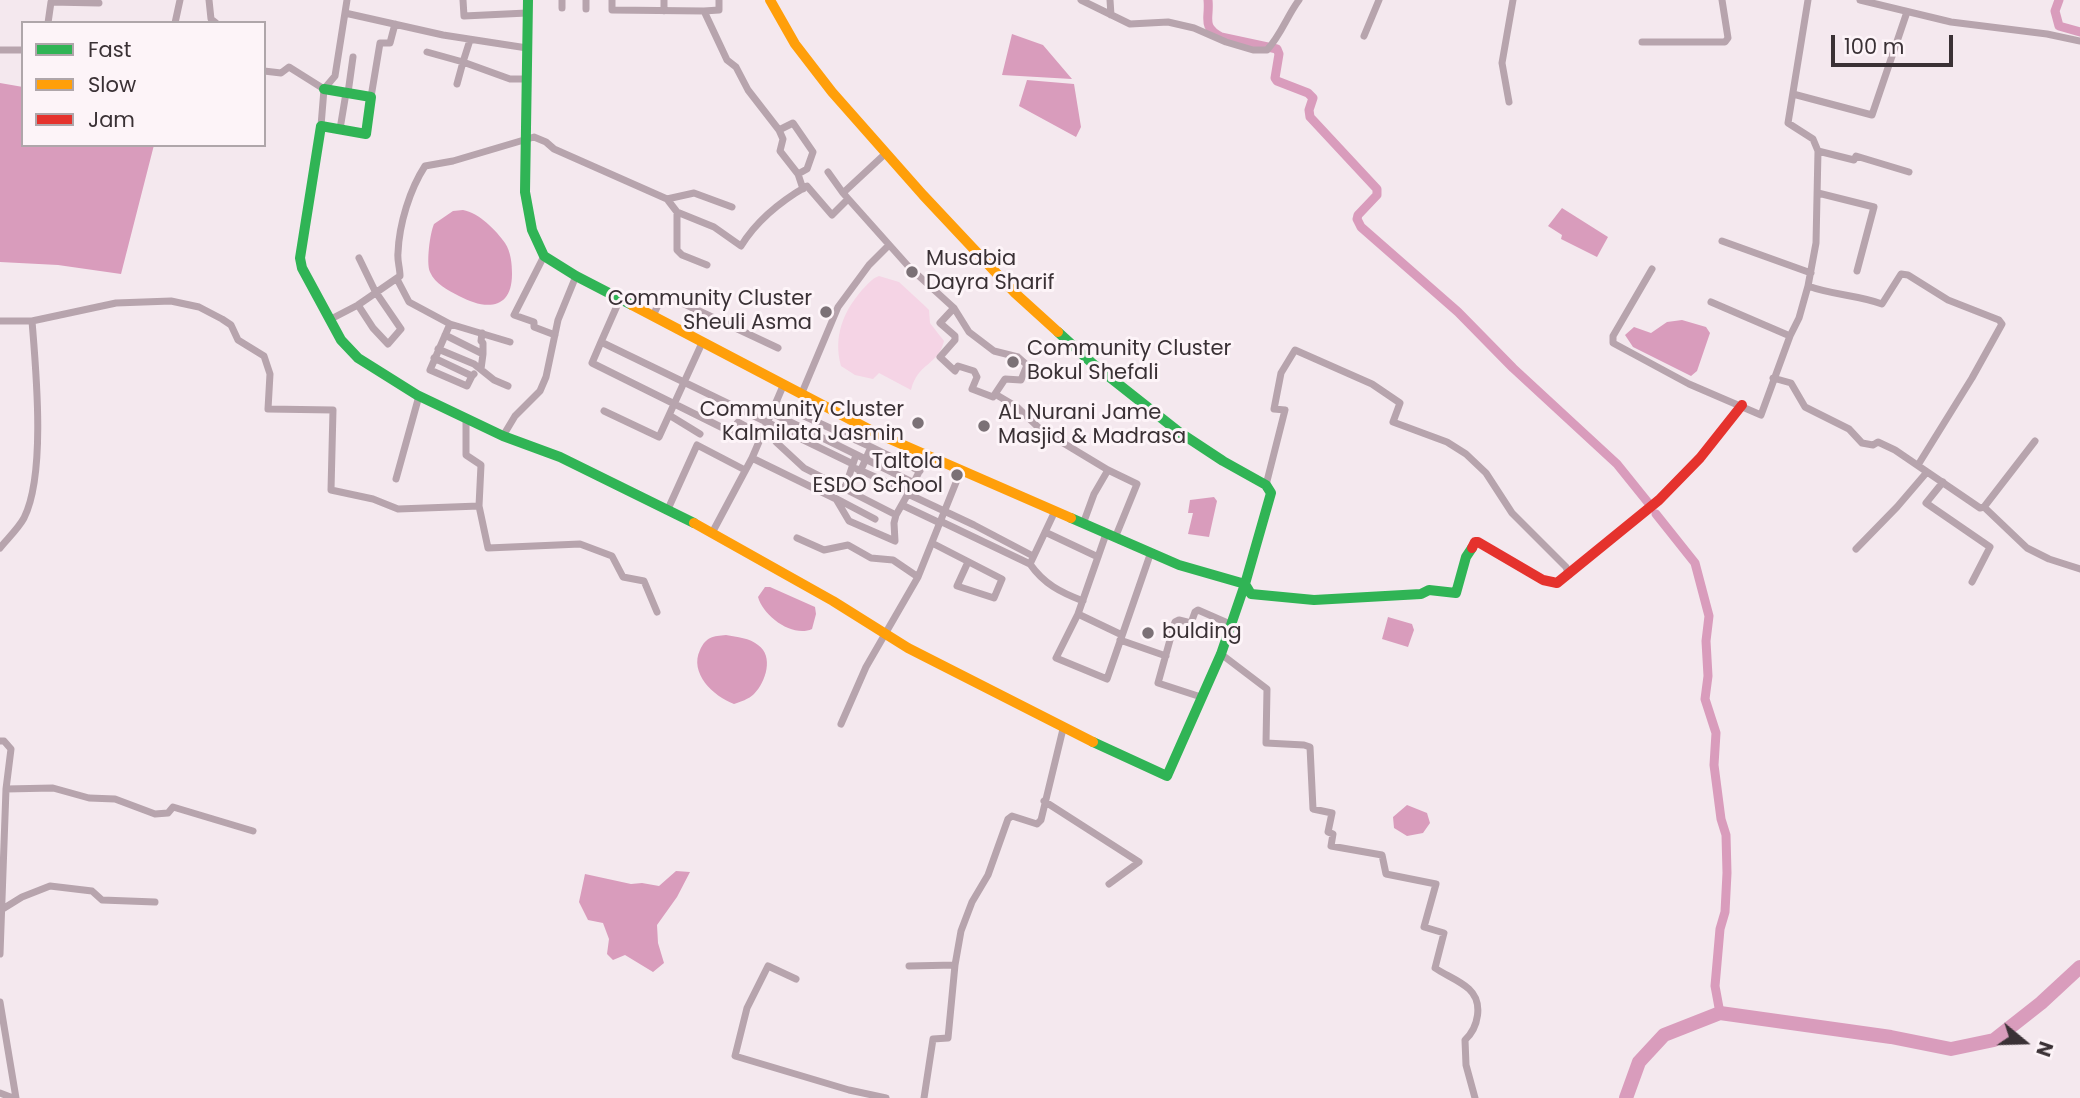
<!DOCTYPE html>
<style>
body{margin:0}
#map{position:relative;width:2080px;height:1098px;overflow:hidden;background:#f4e8ee;font-family:Poppins,sans-serif}
canvas{display:block}
.legend{position:absolute;left:21px;top:21px;width:245px;height:126px;box-sizing:border-box;background:#fdf4f8;border:2px solid #afa6aa;margin:0;padding:9px 12px;list-style:none;font-size:21px;color:#3a3135}
.legend li{display:flex;align-items:center;gap:14px;height:35px}
.legend b{width:35px;border:2px solid #afa6aa}
.north{position:absolute;left:1989px;top:1007px;width:70px;height:70px;-webkit-text-stroke:5px #fdf4f8;paint-order:stroke;rotate:109deg;font-size:19px;font-weight:700;line-height:28px;text-align:center;color:#3a3135}
.north::after{content:'';display:block;margin:auto;width:24px;height:32px;background:#3a3135;clip-path:polygon(50% 0,100% 100%,50% 72%,0 100%)}
.scale{position:absolute;left:1831px;top:35px;width:122px;height:32px;box-sizing:border-box;border:4px solid #3a3135;border-top:0;padding-left:9px;font-size:21px;line-height:24px;white-space:nowrap;color:#3a3135;-webkit-text-stroke:5px #fdf4f8;paint-order:stroke}
</style>
<div id="map">
<canvas width="2080" height="1098"></canvas>
<ul class="legend">
<li><b style="height:9px;background:#30b455"></b>Fast</li>
<li><b style="height:9px;background:#ff9f0a"></b>Slow</li>
<li><b style="height:9px;background:#e5322d"></b>Jam</li>
</ul>
<div class="north">N</div>
<div class="scale">100 m</div>
</div>
<script>
const context = document.querySelector('canvas').getContext('2d');
context.lineJoin = 'round';
function paint(path, color) { context.fillStyle = color; context.fill(path, 'evenodd'); }
function trace(path, color, width, dash) { context.strokeStyle = color; context.lineWidth = width; context.lineCap = dash ? 'butt' : 'round'; context.setLineDash(dash || []); context.stroke(path); }
function write(font, color, halo, rows, align = 'center') {
  context.font = font + ' Poppins,sans-serif'; context.lineWidth = 6; context.setLineDash([]); context.textBaseline = 'middle'; context.strokeStyle = halo; context.fillStyle = color; for (const [text, x, y, turn = 0] of rows) {
    context.save(); context.translate(x, y); context.rotate((+turn || 0) * Math.PI / 180); context.textAlign = isNaN(turn) ? turn : align; if (halo) context.strokeText(text, 0, 0); context.fillText(text, 0, 0); context.restore();
  }
}
paint(new Path2D(`
 M879 276 899 282 925 306 929 310 930 323 944 341C938 366 918 362 911 390L879 373 873 379 855 375 841 366C833 337 843 312 862 290 868 284 871 279 879 276Z`), '#f5d4e5');
paint(new Path2D(`
 M1012 34 1043 45 1072 79 1002 75Z
 M1027 80 1074 84 1081 127 1076 137 1019 106Z
 M0 83 23 87V145H154L121 274 58 265 0 262Z
 M1562 208 1608 237 1597 257 1561 239 1562 235 1548 226Z
 M463 210C479 213 496 230 505 243 511 252 512 264 512 274 512 312 483 309 459 296 448 290 435 284 430 272 426 263 430 233 434 224L453 211Z
 M1682 320 1706 327 1710 333 1697 371 1691 376 1633 347 1625 335 1634 327 1651 333 1667 322Z
 M1214 497 1217 501 1209 537 1188 534 1193 513H1188L1190 500Z
 M765 587H770L815 607 816 614 812 629C793 638 763 616 758 597Z
 M1388 617 1412 624 1414 630 1408 647 1382 639Z
 M726 635C737 637 750 638 758 645 774 656 766 682 754 694 749 699 740 702 734 704 713 696 689 673 700 650 706 637 713 636 726 635Z
 M1407 805 1427 813 1430 823 1423 833 1407 836 1394 828 1393 817Z
 M676 871 690 872 677 897 657 925 658 943 664 963 653 972 625 955 613 960 607 954 609 939 603 923 588 920 579 902 585 874 631 884 642 883 659 886Z`), '#d99cbc');
trace(new Path2D(`
 M1208 0C1210 19 1201 26 1221 37L1277 49 1279 54 1275 78 1277 81 1308 93 1313 98 1309 110 1310 117 1377 189V195L1358 215 1357 219 1361 227 1458 312 1513 368 1617 464 1650 505
 M2059 0 2055 11 2059 26 2080 32
 M1656 514 1695 563 1709 616 1706 641 1708 676 1705 699 1716 733 1714 765 1721 819 1726 835 1727 873 1725 912 1720 929 1715 986 1720 1013`), '#d99cbc', 9);
trace(new Path2D(`
 M1626 1098 1639 1062 1664 1035 1720 1013 1891 1037 1951 1049 1994 1040 2041 1003 2080 967`), '#d99cbc', 14);
trace(new Path2D(`
 M209 0 211 19 216 23
 M463 0 464 16 527 13
 M562 0V8
 M586 0V9
 M612 0V10L704 11 727 60 736 67 748 90 779 130 783 139 780 151 798 174
 M664 0V11
 M1081 0 1130 24 1168 22 1194 28 1226 42 1253 50H1267C1281 35 1287 16 1299 0
 M1110 0 1111 15
 M1860 0 1951 22 2047 34 2080 41
 M704 11 719 10V0
 M345 13 443 35 527 48
 M48 23 51 2 99 3
 M175 23 180 0
 M1364 36 1379 0
 M470 40 463 62 510 79H526
 M1642 42H1725L1728 38 1722 0
 M0 50H23
 M427 52 463 62 457 84
 M264 71 281 73 289 67 324 89 321 126
 M324 89 335 76 347 0
 M348 93 353 57
 M1793 94 1872 115 1907 12
 M371 97 380 43H390L395 24
 M1509 102 1502 63 1513 0
 M340 129 346 93
 M779 130 793 123 813 152 807 169 798 174 803 189
 M1818 151 1854 160 1856 156 1909 172
 M886 153 843 193 909 267 954 308 969 332 994 351 1018 357 1027 365 1021 380 1005 379 995 394
 M828 172 843 193
 M1818 193 1874 207 1857 271
 M667 199 694 193 732 207
 M677 212V250L682 255 707 265
 M1722 241 1811 273
 M544 256 514 315 534 322V327L555 335
 M1652 269 1613 336V343L1689 384 1761 415 1790 336 1799 318 1808 286 1816 243 1818 151 1813 139 1788 123 1808 0
 M397 279 409 302 450 324 510 342
 M1808 286C1832 295 1858 295 1882 304L1901 274 1908 275 1948 300 1999 320 2002 324 1972 378 1918 465
 M620 299 601 342 783 430
 M1711 302 1790 336
 M358 305 373 328 388 344 401 329 375 291 359 258
 M954 308 940 323 955 336V340L940 357 955 371 958 366 974 371 977 377 972 389 993 397 995 394 1017 407 1040 429 1108 470 1137 484 1115 538
 M653 316 663 294 778 348
 M331 319 358 305 400 276C400 268 397 260 398 253 399 224 410 189 425 166L453 161 534 137 546 142 554 149 667 199 677 212 714 227 741 246C757 220 781 201 807 186L832 215 848 199
 M0 321H32L116 303 171 301 199 307 222 319 231 325 238 340 264 356 270 374 268 409 333 410 331 490 373 499 398 509 479 506 488 548 580 544 612 556 623 577 644 581 657 612
 M450 324 430 370 467 386 472 376
 M482 333 481 341 483 343V354
 M445 335 483 354 481 369
 M601 342 592 363 731 432 738 422 762 435
 M438 349 474 364 494 380 508 386
 M434 358 472 376 474 374
 M1773 378 1791 383 1805 407 1849 429 1862 443 1873 445 1878 442 1895 450 1980 508 1984 507 2027 548 2049 559 2080 569
 M801 395 838 307 869 265 889 245
 M776 403 871 447 860 472
 M604 411 659 437 702 343
 M772 413 914 483
 M669 415 700 434
 M466 419V455L481 465 479 506
 M503 436 515 416 540 391 546 377 558 320 576 276
 M871 447 920 471
 M856 455 853 464 783 430 776 442 804 468 896 515 909 492
 M752 458 836 499 849 521 895 541 894 523 896 515
 M857 469 909 492 927 456
 M396 479 419 396
 M1943 482 1926 503 1990 547 1972 582
 M1266 485 1285 410 1274 409 1281 373 1295 350 1372 384 1400 403 1393 422 1447 442 1466 454 1486 473 1512 513 1566 567 1569 575
 M845 488 853 464
 M908 494 974 525 1033 556
 M837 499 875 519
 M902 505 940 523
 M1984 507 2035 441
 M668 509 697 445 745 470
 M940 521 1030 564 1055 511
 M1083 524 1094 494 1108 470
 M1045 532 1098 557
 M712 533 752 458 783 386
 M797 538 824 550 848 545 871 558 893 560 918 577
 M932 543 1002 579 994 598 957 586 968 562
 M0 548C7 539 18 529 24 518 46 474 36 371 32 321
 M1856 549 1897 507 1927 472
 M1030 564C1044 584 1060 592 1083 601
 M1078 614 1106 534
 M1122 635 1078 614 1056 658 1107 679 1151 552
 M1120 640 1166 656
 M1221 654 1267 689 1266 743 1304 745 1310 747 1313 809 1332 813 1328 832 1333 834 1331 846 1382 855 1386 874 1436 884 1424 927 1444 933 1435 968C1445 975 1459 980 1469 989 1484 1003 1478 1028 1465 1040L1466 1065 1475 1098
 M1201 697 1158 683 1175 622 1179 620 1191 623 1195 612 1198 610 1230 624
 M841 724 866 667 918 577 961 470
 M0 741H4L11 749 6 789 0 954
 M6 789 53 788 89 798 115 799 155 814 168 813 173 807 253 831
 M1044 801 1139 862 1109 884
 M1 910 22 897 50 886 92 891 102 900 155 902
 M909 966 955 965
 M796 979 768 966 747 1008 735 1056 849 1090 886 1098
 M0 1002 16 1098
 M0 1093 13 1098
 M924 1098 933 1039 948 1038 955 965 961 931 972 902 988 875 1008 819 1012 816 1037 824 1041 820 1063 729`), '#b7a4ad', 7);
trace(new Path2D(`
 M528 0 525 192 532 230 544 256 576 276 632 305
 M324 89 371 97 366 134 321 126 300 258 302 268 341 340 358 358 417 395 503 436 560 457 694 523
 M1058 332 1093 364 1179 432 1223 461 1266 485 1271 493 1245 584 1251 594 1314 600 1421 594 1429 590 1456 593 1466 557 1472 548
 M1071 518 1179 565 1245 584 1221 654 1167 776 1093 742`), '#30b455', 10);
trace(new Path2D(`
 M770 0 795 44 832 92 923 195 1015 293 1058 332
 M632 305 876 433 1071 518
 M694 523 833 601 908 648 1093 742`), '#ff9f0a', 10);
trace(new Path2D(`
 M1472 548 1475 542H1478L1543 580 1557 583 1659 500 1700 458 1742 405`), '#e5322d', 10);
for (const [x, y, r, color] of [
 [912,272,7,"#7b7176"],
 [826,312,7,"#7b7176"],
 [1013,362,7,"#7b7176"],
 [918,423,7,"#7b7176"],
 [984,426,7,"#7b7176"],
 [957,475,7,"#7b7176"],
 [1148,633,7,"#7b7176"]
]) { const dot = new Path2D(); dot.arc(x, y, r, 0, 2 * Math.PI); context.fillStyle = color; context.fill(dot); trace(dot, '#fdf4f8', 2.5); }
write('21px', '#3a3135', '#fdf4f8', [
 ["Musabia",926,260],
 ["Dayra Sharif",926,284],
 ["Community Cluster",812,300,"right"],
 ["Sheuli Asma",812,324,"right"],
 ["Community Cluster",1027,350],
 ["Bokul Shefali",1027,374],
 ["Community Cluster",904,411,"right"],
 ["Kalmilata Jasmin",904,435,"right"],
 ["AL Nurani Jame",998,414],
 ["Masjid & Madrasa",998,438],
 ["Taltola",943,463,"right"],
 ["ESDO School",943,487,"right"],
 ["bulding",1162,633]
], 'left');
</script>
